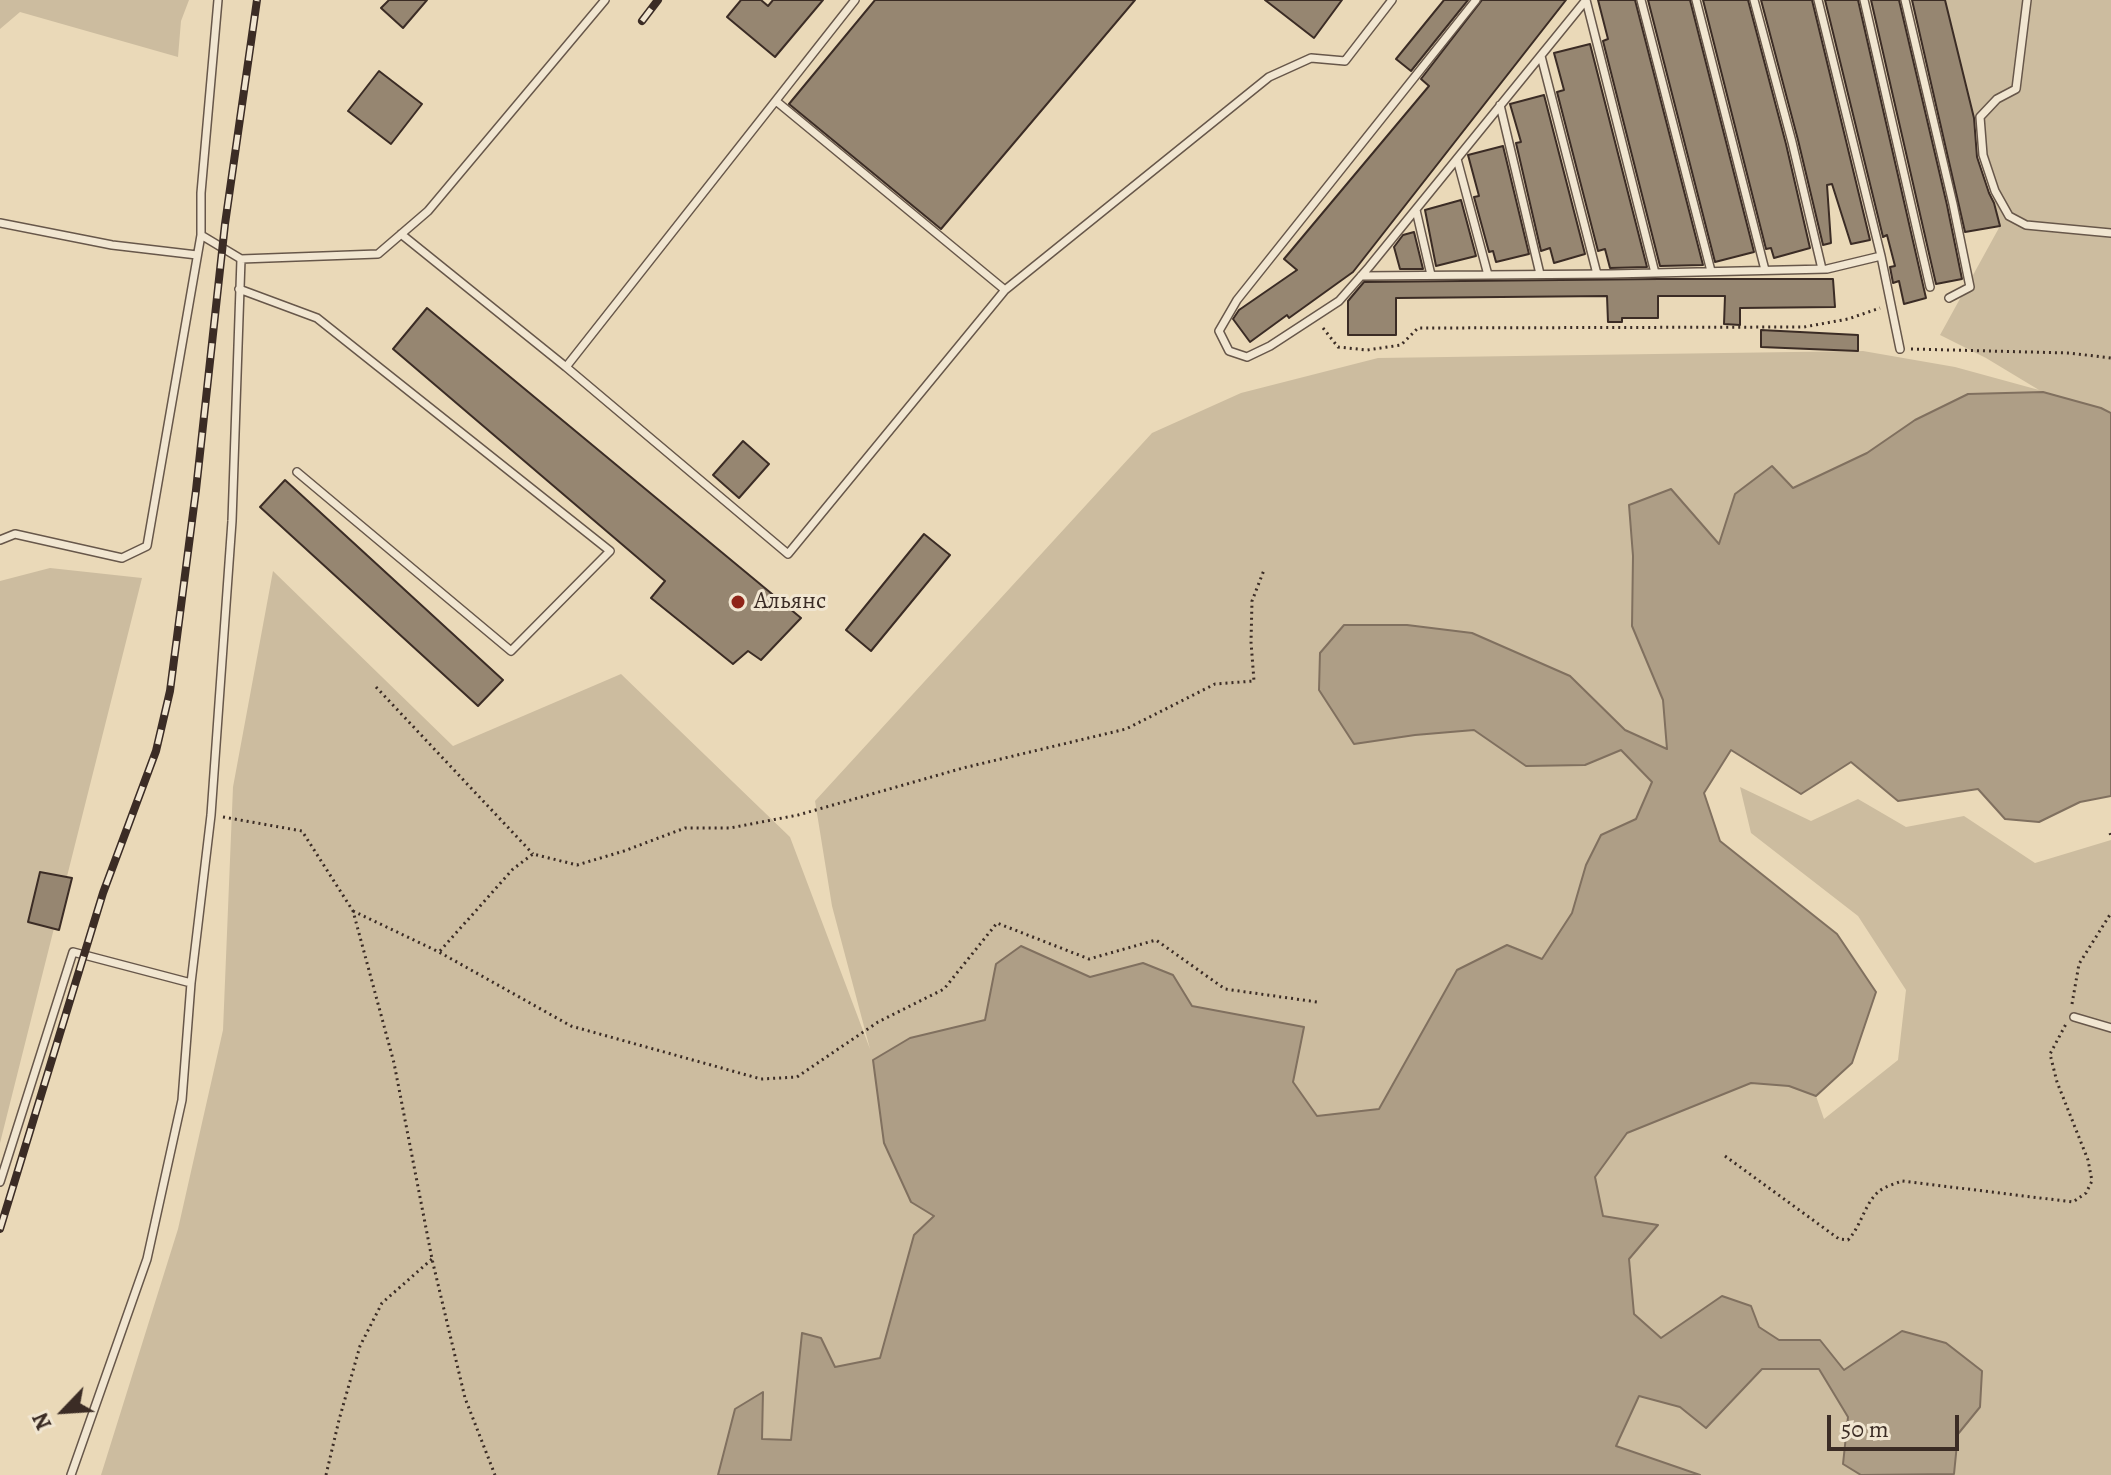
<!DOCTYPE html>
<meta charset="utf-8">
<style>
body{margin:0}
#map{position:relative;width:2111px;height:1475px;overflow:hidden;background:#ead9b8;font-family:Alegreya,serif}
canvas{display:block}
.north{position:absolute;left:24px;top:1371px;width:80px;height:80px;-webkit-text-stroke:6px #f1e6d1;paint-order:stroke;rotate:245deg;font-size:22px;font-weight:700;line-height:32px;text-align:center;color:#3b2c25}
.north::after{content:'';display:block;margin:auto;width:28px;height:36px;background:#3b2c25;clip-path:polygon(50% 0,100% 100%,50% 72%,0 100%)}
.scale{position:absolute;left:1827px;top:1415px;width:132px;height:36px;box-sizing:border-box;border:4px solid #3b2c25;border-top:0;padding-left:10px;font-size:24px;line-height:28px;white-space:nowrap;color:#3b2c25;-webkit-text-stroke:6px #f1e6d1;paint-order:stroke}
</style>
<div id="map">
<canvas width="2111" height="1475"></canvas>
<div class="north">N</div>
<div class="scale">50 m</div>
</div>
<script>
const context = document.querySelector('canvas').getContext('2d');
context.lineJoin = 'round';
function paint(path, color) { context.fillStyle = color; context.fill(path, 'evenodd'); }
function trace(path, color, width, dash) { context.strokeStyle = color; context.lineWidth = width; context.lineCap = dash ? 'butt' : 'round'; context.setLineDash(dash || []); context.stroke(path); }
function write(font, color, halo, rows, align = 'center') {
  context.font = font + ' Alegreya,serif'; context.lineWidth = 6; context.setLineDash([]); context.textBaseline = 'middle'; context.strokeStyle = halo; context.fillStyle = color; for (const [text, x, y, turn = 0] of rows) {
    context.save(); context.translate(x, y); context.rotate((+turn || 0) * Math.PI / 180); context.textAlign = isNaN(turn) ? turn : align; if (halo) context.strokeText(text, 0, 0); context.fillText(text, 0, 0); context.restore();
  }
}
paint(new Path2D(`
 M0 0H189L181 21 178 57 20 12 0 29Z
 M1945 0H2111V417L1915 420 1867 453 1793 488 1773 467 1735 494 1719 544 1629 505 1633 556 1632 626 1663 700 1667 749 1625 730 1570 676 1354 744 1415 735 1474 730 1526 766 1585 765 1621 750 1652 783 1636 819 1601 835 1586 865 1572 913 1542 959 1457 970 1379 1109 1316 1116 1293 1082 1304 1027 1192 1006 1173 975 1143 963 1090 977 1021 946 996 964 986 1020 910 1038 934 1216 892 1315 880 1358 834 1367 821 1338 802 1333 791 1441 762 1440V1393L735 1409 718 1475H101L178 1229 223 1030 233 787 273 571 453 746 621 674 790 837 870 1049 832 906 815 801 1152 433 1241 393 1378 358 1863 351 1955 367 2039 390 1986 358 1940 335 2000 226Z
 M50 568 142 578 0 1143V581Z
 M1740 787 1811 821 1858 799 1906 827 1964 816 2035 863 2111 840V1475H1953L1954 1474 1958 1434 1980 1407 1982 1371 1946 1343 1902 1331 1844 1370 1820 1340H1779L1759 1327 1722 1296 1662 1338 1634 1314 1629 1259 1603 1216 1594 1177 1627 1133 1751 1083 1789 1086 1816 1096 1824 1119 1898 1060 1906 990 1858 916 1751 833Z
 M1762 1369H1819L1848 1417 1843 1464 1861 1475H1700L1616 1446 1639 1396 1680 1407 1706 1428Z`), '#ccbc9f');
const water = new Path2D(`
 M2043 392 2101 408 2111 413V796L2080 802 2039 822 2005 819 1978 789 1898 801 1851 762 1801 794 1731 750 1704 793 1720 841 1837 934 1876 992 1852 1063 1816 1096 1789 1086 1751 1083 1627 1133 1595 1177 1603 1216 1658 1225 1629 1259 1634 1314 1661 1338 1722 1296 1751 1306 1759 1327 1779 1340H1820L1844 1370 1902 1331 1946 1343 1982 1371 1980 1407 1958 1434 1954 1474 1861 1475 1843 1464 1848 1417 1819 1369H1762L1706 1428 1680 1407 1639 1396 1616 1446 1700 1475H718L735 1409 763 1392 762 1439 791 1440 802 1333 821 1338 835 1367 880 1358 914 1235 934 1216 911 1202 884 1143 873 1060 910 1038 985 1020 996 964 1021 946 1090 977 1143 963 1173 975 1192 1006 1304 1027 1293 1082 1317 1116 1379 1109 1457 970 1507 945 1542 959 1572 913 1586 865 1601 835 1636 819 1652 782 1621 750 1585 765 1526 766 1474 730 1415 735 1354 744 1319 690 1320 653 1344 625H1407L1472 633 1570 676 1625 730 1667 749 1663 700 1632 626 1633 556 1629 505 1671 489 1719 544 1735 494 1772 466 1793 488 1867 453 1915 420 1968 394Z`);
paint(water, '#ae9e86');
trace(water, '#80705f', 2);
const building = new Path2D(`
 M389 0H427L403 28 381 8Z
 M741 0H761L768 6 773 0H823L775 57 727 17Z
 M875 0H1135L941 229 789 104Z
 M1265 0H1342L1314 38Z
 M1444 0H1468L1411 71 1396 59Z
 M1482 0H1566L1353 272 1289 318 1287 315 1250 342 1233 319 1239 310 1297 270 1284 259 1429 86 1421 79Z
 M1598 0H1635L1703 265 1660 266 1603 41 1608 39Z
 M1648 0H1690L1754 252 1715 262Z
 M1703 0H1748L1786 144 1810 248 1774 258 1771 248 1766 249Z
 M1761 0H1812L1870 240 1851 244 1832 184 1827 185 1831 243 1823 245 1798 140Z
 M1825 0H1858L1926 298 1904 304 1899 281 1893 283 1890 267 1895 266 1887 235 1883 237Z
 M1871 0H1899L1947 205 1962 279 1936 284Z
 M1912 0H1945L1974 118 1977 157 1989 193 1994 203 2000 226 1965 232Z
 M1590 44 1647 267 1610 268 1605 249 1598 251 1557 92 1564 90 1554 53Z
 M379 71 422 104 391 144 348 111Z
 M1544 95 1585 254 1554 263 1550 248 1541 251 1516 143 1521 142 1510 104Z
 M1503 146 1529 254 1496 262 1493 251 1489 252 1474 197 1479 196 1468 155Z
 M1461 200 1476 256 1436 266 1425 210Z
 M1414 232 1423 269H1400L1394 247 1403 235Z
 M1659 279H1833L1835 307 1740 308V325L1724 324 1725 296H1658V318H1622V322H1608L1607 296 1396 298V335H1348V301L1364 282Z
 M427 308 801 618 761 660 748 651 733 664 651 598 665 581 393 349Z
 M1761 330 1858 335V351L1761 347Z
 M743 441 769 464 739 498 713 475Z
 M285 480 503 680 478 706 260 507Z
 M924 534 950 555 871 651 846 630Z
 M40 872 72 878 59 930 28 922Z`);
paint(building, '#968671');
trace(building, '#3b2c25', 2);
const lane = new Path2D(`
 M1476 0 1237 300 1219 331 1229 351 1247 357 1270 346 1339 301 1369 267 1586 0
 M1586 0 1655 273
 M1641 0 1711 271
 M1696 0 1765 270
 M1754 0 1792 142 1822 269
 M1818 0 1881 256 1900 349
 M1864 0 1930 287
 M1905 0 1953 204 1970 287 1949 298
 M2027 0 2016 89 1997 99 1980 117 1983 155 1995 191 2009 216 2026 225 2111 233
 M1541 56 1597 274
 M1500 105 1540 274
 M1457 159 1488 275
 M1416 210 1431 275
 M0 223 112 245 197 255
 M401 234 566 367 855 0
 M241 259 378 254 428 211 605 0
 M1361 276 1611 274 1827 269 1881 256
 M239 289 317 318 610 551 511 651 297 472
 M1005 290 1269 77 1311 58 1345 61 1392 0
 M566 367 788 554 1005 290 776 101
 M0 540 15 534 122 558 147 546 201 235
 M2074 1017 2111 1028
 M0 1182 73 952 191 983
 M71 1475 147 1259 182 1100 191 983 211 815 232 521 241 259 201 235V193L218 0`);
trace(lane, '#67574a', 10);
trace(new Path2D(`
 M1323 328 1338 347 1367 350 1401 345 1418 328 1804 327 1848 319 1880 308
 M1911 349 2069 353 2111 358
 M376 687 533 854
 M223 817 302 831 353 911 394 1063 432 1259 465 1398 495 1475
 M2110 833 2111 836
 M353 911 439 952 571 1026 761 1079 797 1077 878 1022 944 989 997 923 1089 959 1156 940 1225 989 1317 1002
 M440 951 513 869 533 854 577 865 624 851 685 828H730L798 815 963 768 1126 729 1215 684 1254 681 1251 642 1252 601 1264 570
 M2072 1004 2079 964 2111 913
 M1725 1156 1839 1239 1848 1240C1861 1226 1864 1206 1877 1193 1883 1187 1894 1184 1902 1181L2073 1202 2086 1193 2092 1181 2088 1160 2057 1082 2050 1054 2066 1024
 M326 1475 339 1420 360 1346 382 1303 432 1259`), '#3b2c25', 3, [2, 4]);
trace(lane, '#f1e6d1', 7);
const rail = new Path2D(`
 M642 21 658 0
 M0 1229 103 893 156 751 170 691 196 490 225 224 257 0`);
trace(rail, '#3b2c25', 8);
trace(rail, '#f1e6d1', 5, [15]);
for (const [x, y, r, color] of [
 [738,602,8,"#8f2418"]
]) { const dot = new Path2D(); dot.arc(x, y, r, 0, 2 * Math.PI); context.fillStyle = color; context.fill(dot); trace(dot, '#f1e6d1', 3); }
write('24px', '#3b2c25', '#f1e6d1', [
 ["Альянс",754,602]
], 'left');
</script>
